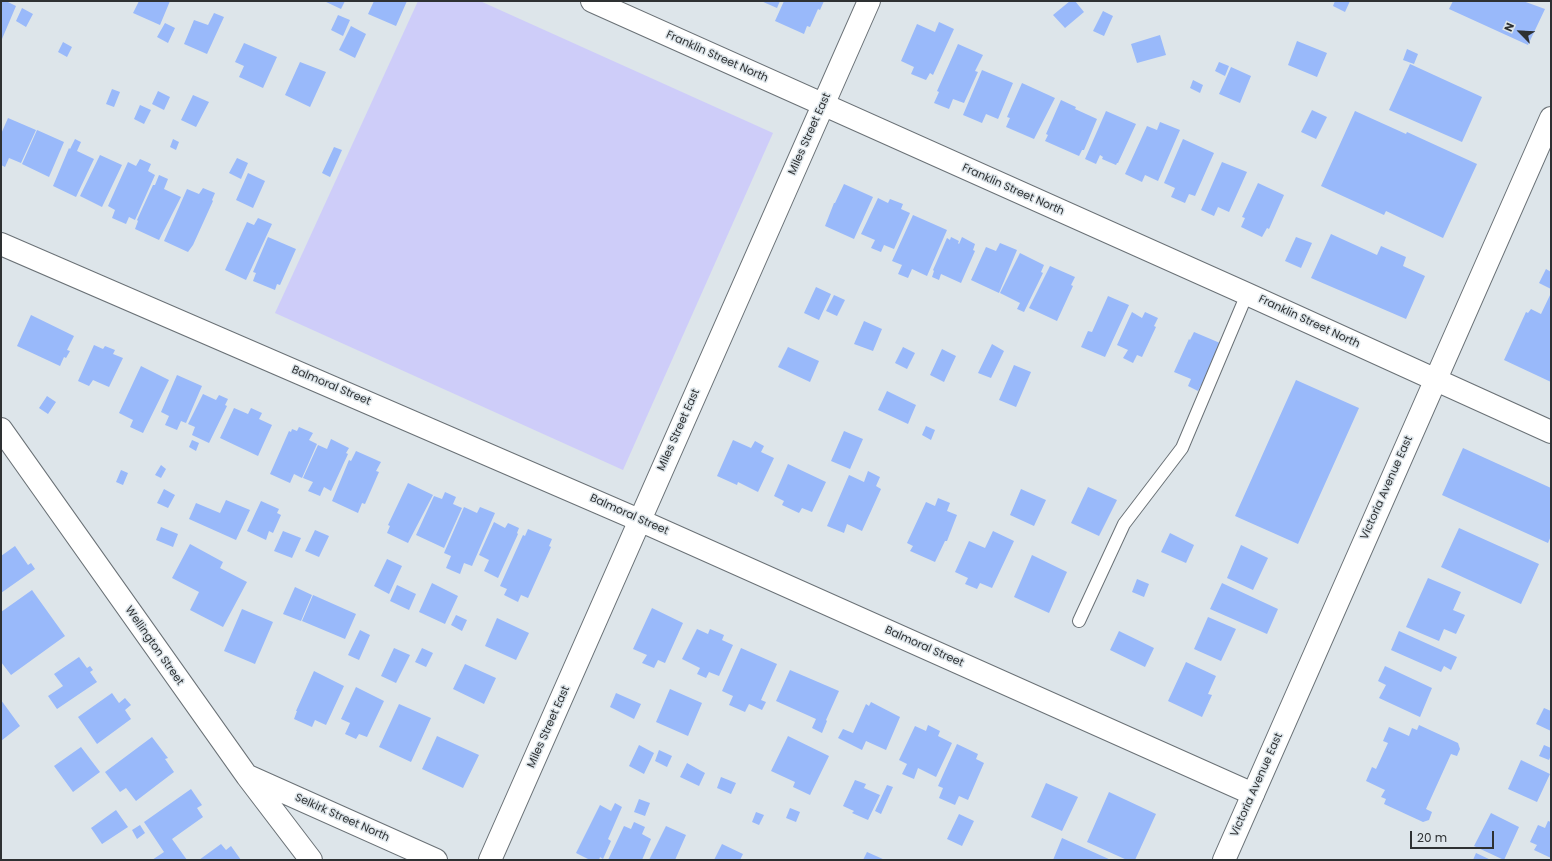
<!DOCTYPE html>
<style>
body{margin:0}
#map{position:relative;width:1552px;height:861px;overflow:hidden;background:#dde5ea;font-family:Poppins,sans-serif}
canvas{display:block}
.frame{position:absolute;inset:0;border:2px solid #2e3133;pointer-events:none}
.north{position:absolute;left:1500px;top:12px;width:40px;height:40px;-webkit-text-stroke:3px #dde5ea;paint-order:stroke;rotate:294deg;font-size:11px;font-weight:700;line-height:16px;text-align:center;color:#2e3133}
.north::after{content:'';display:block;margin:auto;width:14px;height:18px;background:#2e3133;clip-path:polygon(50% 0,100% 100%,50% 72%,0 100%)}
.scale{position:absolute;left:1410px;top:831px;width:84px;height:18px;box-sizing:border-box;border:2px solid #2e3133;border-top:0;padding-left:5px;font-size:12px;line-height:14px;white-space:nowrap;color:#2e3133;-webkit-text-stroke:3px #dde5ea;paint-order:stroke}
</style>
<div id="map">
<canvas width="1552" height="861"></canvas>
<div class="frame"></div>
<div class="north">N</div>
<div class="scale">20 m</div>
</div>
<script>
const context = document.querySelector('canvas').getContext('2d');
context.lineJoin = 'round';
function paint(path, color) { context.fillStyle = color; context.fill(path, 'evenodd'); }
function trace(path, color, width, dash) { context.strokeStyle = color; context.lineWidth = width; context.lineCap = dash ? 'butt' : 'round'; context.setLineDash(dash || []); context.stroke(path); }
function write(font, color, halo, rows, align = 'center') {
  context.font = font + ' Poppins,sans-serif'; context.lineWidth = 3; context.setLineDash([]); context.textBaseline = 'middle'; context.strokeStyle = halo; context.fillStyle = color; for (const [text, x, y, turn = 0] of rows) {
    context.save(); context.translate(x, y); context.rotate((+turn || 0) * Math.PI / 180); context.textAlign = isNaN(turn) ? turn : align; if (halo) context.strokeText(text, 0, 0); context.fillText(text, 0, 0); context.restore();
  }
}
paint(new Path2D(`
 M418 1H480L773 133 623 470 275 313Z`), '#cecdf9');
paint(new Path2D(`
 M1 1H6L16 6 2 39 1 38Z
 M139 1H170L160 25 133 13Z
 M324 1H345L341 9Z
 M374 1H407L396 26 368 14Z
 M761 1H780L777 8Z
 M784 1H824L820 10 818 9 810 27 807 26 804 34 775 21Z
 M1070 1H1075L1084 12 1065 28 1053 15Z
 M1335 1H1350L1345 12 1333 6Z
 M1453 1H1523L1545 9 1528 45 1449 9Z
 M22 8 33 14 26 27 16 21Z
 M1103 11 1113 16 1104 36 1093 31Z
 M214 13 224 17 207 54 184 44 194 20 208 25Z
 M338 15 350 20 343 36 331 30Z
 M939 22 954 29 933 75 930 73 926 80 911 74 914 67 901 61 917 24 935 32Z
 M165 23 175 28 168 43 157 37Z
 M351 26 366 34 355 58 339 50Z
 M1160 35 1166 55 1137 63 1131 44Z
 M1297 41 1327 53 1317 77 1288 65Z
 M63 42 72 47 67 57 58 52Z
 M244 43 277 57 263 88 239 77 244 66 235 62Z
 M958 44 983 55 975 71 978 72 964 103 953 99 949 109 934 103 939 92 937 91Z
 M1407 49 1418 54 1414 64 1403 60Z
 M300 62 326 72 310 107 285 95Z
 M1219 62 1229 66 1225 76 1215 71Z
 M1410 64 1482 97 1462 142 1389 110Z
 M1231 67 1251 76 1240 103 1219 94Z
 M982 70 1013 83 998 119 986 114 982 123 963 115Z
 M1193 80 1203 85 1200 93 1190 88Z
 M1022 83 1055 98 1034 139 1006 127 1010 118 1007 117Z
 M112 89 120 92 114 107 106 104Z
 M158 91 170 97 164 110 152 104Z
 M193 95 209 102 196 127 181 120Z
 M1061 100 1076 107 1075 109 1097 119 1084 150H1082L1079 156 1045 141 1048 135 1046 134Z
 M140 105 151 110 144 124 134 119Z
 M1312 110 1327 117 1316 139 1301 132Z
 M1106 111 1136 124 1118 163H1117L1116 165 1102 159 1103 157 1100 155 1096 164 1085 159Z
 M1355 111 1406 134 1407 132 1477 164 1443 238 1386 211 1384 215 1321 186Z
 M8 118 36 130 21 163 9 158 5 167 1 165V134Z
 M1160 122 1180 130 1158 181 1145 175 1142 182 1125 174 1147 126 1157 130Z
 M37 130 64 142 49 177 22 164Z
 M75 139 81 142 77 151 94 159 76 197 53 186 69 148 70 149Z
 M173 139 179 142 176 150 170 147Z
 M1183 139 1214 153 1195 196 1189 194 1185 203 1171 197 1175 188 1164 183Z
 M334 147 342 150 330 177 322 173Z
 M100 155 122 165 102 207 80 196Z
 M237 158 248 163 241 179 229 173Z
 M140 159 151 164 148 171 155 175 135 220 129 217 126 224 112 218 115 210 108 206 128 162 136 166Z
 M1222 162 1247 172 1229 212 1218 207 1214 216 1201 210Z
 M248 173 265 181 253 208 236 200Z
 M159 175 168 179 164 189 181 197 159 240 135 229 138 221 137 220 153 185H155Z
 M1258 183 1284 195 1269 229 1267 228 1262 237 1241 227 1245 218 1242 217Z
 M844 184 873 197 854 239 825 226 834 203H835Z
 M203 188 215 193 212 200 213 201 193 245 188 252 164 241 187 189 199 194Z
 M878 198 888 203 890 199 903 204 901 209 910 213 894 249 884 245 881 252 871 248 875 240 861 234Z
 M913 215 947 230 927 276 912 269 908 278 898 274 902 265 892 261Z
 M258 218 272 224 246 280 225 270 247 222 254 225Z
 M1331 234 1377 255 1381 246 1406 257 1403 266 1425 276 1406 319 1311 278Z
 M268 237 296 249 280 285 277 284 275 290 253 281 256 273 253 272Z
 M951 237 959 241 958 243 959 244 962 237 975 244 973 250 975 251 961 283 941 274 939 280 932 277 934 271 933 270 947 238 950 240Z
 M1296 237 1312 243 1301 268 1285 261Z
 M1000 243 1017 250 999 293 971 280 986 247 996 251Z
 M1020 253 1044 265 1041 272 1043 273 1024 312 1017 309 1020 303 1000 293Z
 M1050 266 1075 277 1071 285 1073 286 1057 321 1029 308Z
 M1546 269 1551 272V289L1539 283Z
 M816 287 831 294 819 320 804 313Z
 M1551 293V382L1504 360 1526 312 1528 313 1531 309 1541 314Z
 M834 295 845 300 837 316 826 311Z
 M1108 296 1129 305 1105 357 1081 347 1088 331 1092 332Z
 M1132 312 1142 318 1145 312 1158 318 1154 326 1156 327 1142 357 1137 355 1133 363 1123 358 1128 350 1117 345Z
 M31 315 74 336 67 350 70 351 66 358 64 357 60 366 17 346Z
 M864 321 882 329 873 351 854 344Z
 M1194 332 1220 343 1216 351H1218L1203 385H1201L1198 391 1188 386 1191 379 1174 372 1189 339 1190 340Z
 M992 344 1004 351 991 378 978 373Z
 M94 345 103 349 105 346 115 350 113 354 123 358 109 387 93 380 89 386 78 381Z
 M788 347 819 361 810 382 778 367Z
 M903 347 915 353 907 369 895 363Z
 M942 349 956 356 944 382 930 375Z
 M1014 365 1031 372 1016 407 999 400Z
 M141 366 169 380 143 433 130 427 133 420 119 413Z
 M177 375 202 386 186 423 181 421 177 430 165 425 169 416 161 412Z
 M1296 380 1359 408 1298 544 1235 516Z
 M887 391 916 405 908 424 878 410Z
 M203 394 216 400 219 395 228 399 225 405 227 406 209 443 192 435 195 427 188 424Z
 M47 396 56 402 48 414 39 408Z
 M234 408 248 414 251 408 262 413 259 419 272 425 258 456 220 438Z
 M926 426 935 430 931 440 922 435Z
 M299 427 313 433 309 440 317 444 302 478 294 474 290 483 270 474 289 431 291 432 292 429 297 431Z
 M844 431 863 439 850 469 831 461Z
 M331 439 349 448 346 453 348 454 331 491 324 487 320 496 308 491 313 482 303 478 318 445 327 449Z
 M192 440 199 443 196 451 189 447Z
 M733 440 751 448 755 441 764 446 761 452 774 458 758 492 738 482 737 485 717 476Z
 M1463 448 1551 488V536L1548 543 1442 495Z
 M356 451 381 462 376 471 379 472 365 504 362 503 358 513 332 501 349 460 351 461Z
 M788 464 826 482 812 512 802 508 799 513 782 505 784 501 774 496Z
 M161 465 166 469 161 478 155 475Z
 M121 470 128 473 123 485 116 482Z
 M868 471 880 477 876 486 881 489 862 531 847 524 844 533 827 526 849 475 864 482Z
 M408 483 433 495 408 543 387 533 390 526 388 525Z
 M1088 487 1117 500 1099 536 1071 523Z
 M164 489 175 495 168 508 157 503Z
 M1021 489 1046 500 1034 526 1010 515Z
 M445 492 456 497 453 504 462 508 444 548 416 535 434 496 442 499Z
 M938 498 950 503 947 511 957 515 947 541H945L935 562 910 551 913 546 907 543 926 502 935 506Z
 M226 500 250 510 236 540 189 519 196 503 220 513Z
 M261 501 279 509 277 513 281 515 273 533 269 531 266 540 247 531Z
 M464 507 477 513 480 507 495 513 472 566 464 563 460 574 446 568 451 556 444 553Z
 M494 522 505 528 508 523 519 528 517 533 518 534 498 578 484 571 489 560 479 555Z
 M161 527 178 534 173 547 156 540Z
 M1459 528 1539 564 1521 604 1441 567Z
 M528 529 552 539 549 546 551 547 528 598 521 595 518 602 504 595 507 589 500 586 523 535 525 536Z
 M315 530 329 536 319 557 305 551Z
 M283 531 301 538 292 558 274 551Z
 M993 531 1014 541 992 588 980 583 977 589 965 584 968 578 955 572 969 541 985 548Z
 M1170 533 1194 545 1186 563 1161 552Z
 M190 544 223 562 220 568 247 582 223 627 190 610 199 592 172 578Z
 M1241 545 1268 558 1253 590 1227 578Z
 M15 546 28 565 31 563 35 569 1 593V556Z
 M1032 555 1067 572 1049 613 1014 597Z
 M387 559 402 566 389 594 374 586Z
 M1428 578 1461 592 1453 610 1465 615 1456 634 1444 629 1439 641 1406 627Z
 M1137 579 1149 584 1144 597 1132 592Z
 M432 583 458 596 445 624 419 612Z
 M1222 583 1278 609 1267 634 1210 609Z
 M397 585 416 594 409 610 390 601Z
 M295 587 312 595 301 621 283 614Z
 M32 590 65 636 11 675 1 662V612Z
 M313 595 356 614 345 639 302 621Z
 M652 608 683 623 665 663 658 660 654 668 642 663 647 655 633 649Z
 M242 609 273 622 255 664 224 651Z
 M456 615 467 620 462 631 451 625Z
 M1208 617 1236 629 1221 661 1194 649Z
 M497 618 529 633 516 660 485 646Z
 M697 629 708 634 710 629 724 635 722 640 733 645 719 676 709 672 706 678 697 674 700 668 682 659Z
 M360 630 370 635 359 660 348 655Z
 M1119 631 1154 648 1145 667 1110 650Z
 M1399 631 1457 657 1451 670 1444 666 1441 672 1391 650Z
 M394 648 410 655 396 683 381 676Z
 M422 648 433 653 426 667 415 662Z
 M741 648 777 664 761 700 766 702 762 710 749 704 745 712 729 705 733 696 722 691Z
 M79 657 87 668 90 666 93 670 90 672 97 682 57 709 48 696 63 686 54 674Z
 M1186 662 1216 676 1208 694 1212 695 1202 717 1168 701Z
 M465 664 496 678 484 704 453 689Z
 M1385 666 1432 688 1420 717 1379 698 1386 685 1378 681Z
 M790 670 839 691 826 720 827 721 822 733 812 728 816 719 776 701Z
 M314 671 344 686 326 725 315 720 312 727 294 719 297 711H296Z
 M356 687 384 701 367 737 359 734 356 739 345 734 350 723 341 719Z
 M670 689 702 703 688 736 656 722Z
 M112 693 119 703 125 698 131 705 125 710 131 719 97 744 78 717Z
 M616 693 641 704 634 719 610 707Z
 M1 700 20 726 1 741Z
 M871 702 900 717 886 750 866 741 862 750 838 738 843 729 853 733 866 704 869 706Z
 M399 704 431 718 411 762 379 747Z
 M1544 708 1551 711V731L1536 724Z
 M928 725 940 731 938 736 952 743 936 777 918 768 914 779 902 774 907 764 899 760 915 726 926 731Z
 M1419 725 1458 743 1460 749 1457 756 1451 754 1426 809 1432 812 1429 820 1423 822 1384 804 1386 799 1381 797 1385 790 1366 781 1372 767 1376 769 1388 743 1383 741 1389 727 1409 736 1412 728 1417 730Z
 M437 736 479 755 463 788 422 769Z
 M788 736 829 756 810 795 793 787 795 782 771 771Z
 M152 737 168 758 165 759 174 772 136 801 126 788 120 792 105 772Z
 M957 744 978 754 976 759 984 763 968 800 959 796 955 805 939 798 943 788 938 786Z
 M639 745 654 753 644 774 629 766Z
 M1544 745 1551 748V755L1549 760 1539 756Z
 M81 747 100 772 73 792 54 766Z
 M659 750 672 756 667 767 655 761Z
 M1521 760 1550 774 1537 802 1508 789Z
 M687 763 705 773 699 786 680 777Z
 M721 777 736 783 731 794 717 788Z
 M855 780 866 784 864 788 880 795 868 820 852 813 854 811 843 806Z
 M1046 783 1078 797 1062 831 1031 817Z
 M887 785 893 787 881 814 875 811Z
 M191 789 202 805 197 808 203 817 172 839 187 860H152L164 852 144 822Z
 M1109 792 1156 814 1135 860H1127L1087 842Z
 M639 799 650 803 645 816 634 812Z
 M615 803 622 807 608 839 611 841 603 859 600 857 599 860H590L576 853 600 805 611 811Z
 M790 808 800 812 796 822 786 818Z
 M116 810 128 827 102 844 91 828Z
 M756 812 764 815 759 825 752 822Z
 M1491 813 1519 827 1504 860 1474 846Z
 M959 814 974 821 962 846 947 839Z
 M1548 821 1551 822V858L1534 850 1537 845 1530 842 1538 825 1545 828Z
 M634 822 645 827 642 834 651 839 642 860H608L624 826 631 829Z
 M140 825 145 833 137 839 132 830Z
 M666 826 686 835 675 860H649Z
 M1062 838 1111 860H1053Z
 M221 844 226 850 231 846 241 860H199Z
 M722 844 743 854 740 860H714Z
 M867 852 885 860H863Z
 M1476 853 1491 860H1473Z`), '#99b9fa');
const service = new Path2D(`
 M1079 621 1124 524 1182 448 1247 294`);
const minor = new Path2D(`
 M592 1 1247 294 1434 379
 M1 244 639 520 1253 794
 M1 429 247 776 311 860
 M248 776 436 860
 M490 860 869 1`);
const tertiary = new Path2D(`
 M1434 379 1551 432
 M1224 860 1551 118`);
trace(service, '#6a7176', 14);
trace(minor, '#6a7176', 24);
trace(tertiary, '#6a7176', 24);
trace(service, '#fff', 12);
trace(minor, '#fff', 22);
trace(tertiary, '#fff', 22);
write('11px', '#2e3133', '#dde5ea', [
 ["Franklin Street North",717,57,24],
 ["Miles Street East",810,134,-66],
 ["Franklin Street North",1013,190,24],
 ["Franklin Street North",1309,322,25],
 ["Balmoral Street",331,386,23],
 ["Miles Street East",679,430,-66],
 ["Victoria Avenue East",1387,488,-66],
 ["Balmoral Street",629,515,24],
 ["Wellington Street",154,646,55],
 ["Balmoral Street",924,647,24],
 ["Miles Street East",549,727,-66],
 ["Victoria Avenue East",1257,785,-66],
 ["Selkirk Street North",342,818,24]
]);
</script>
